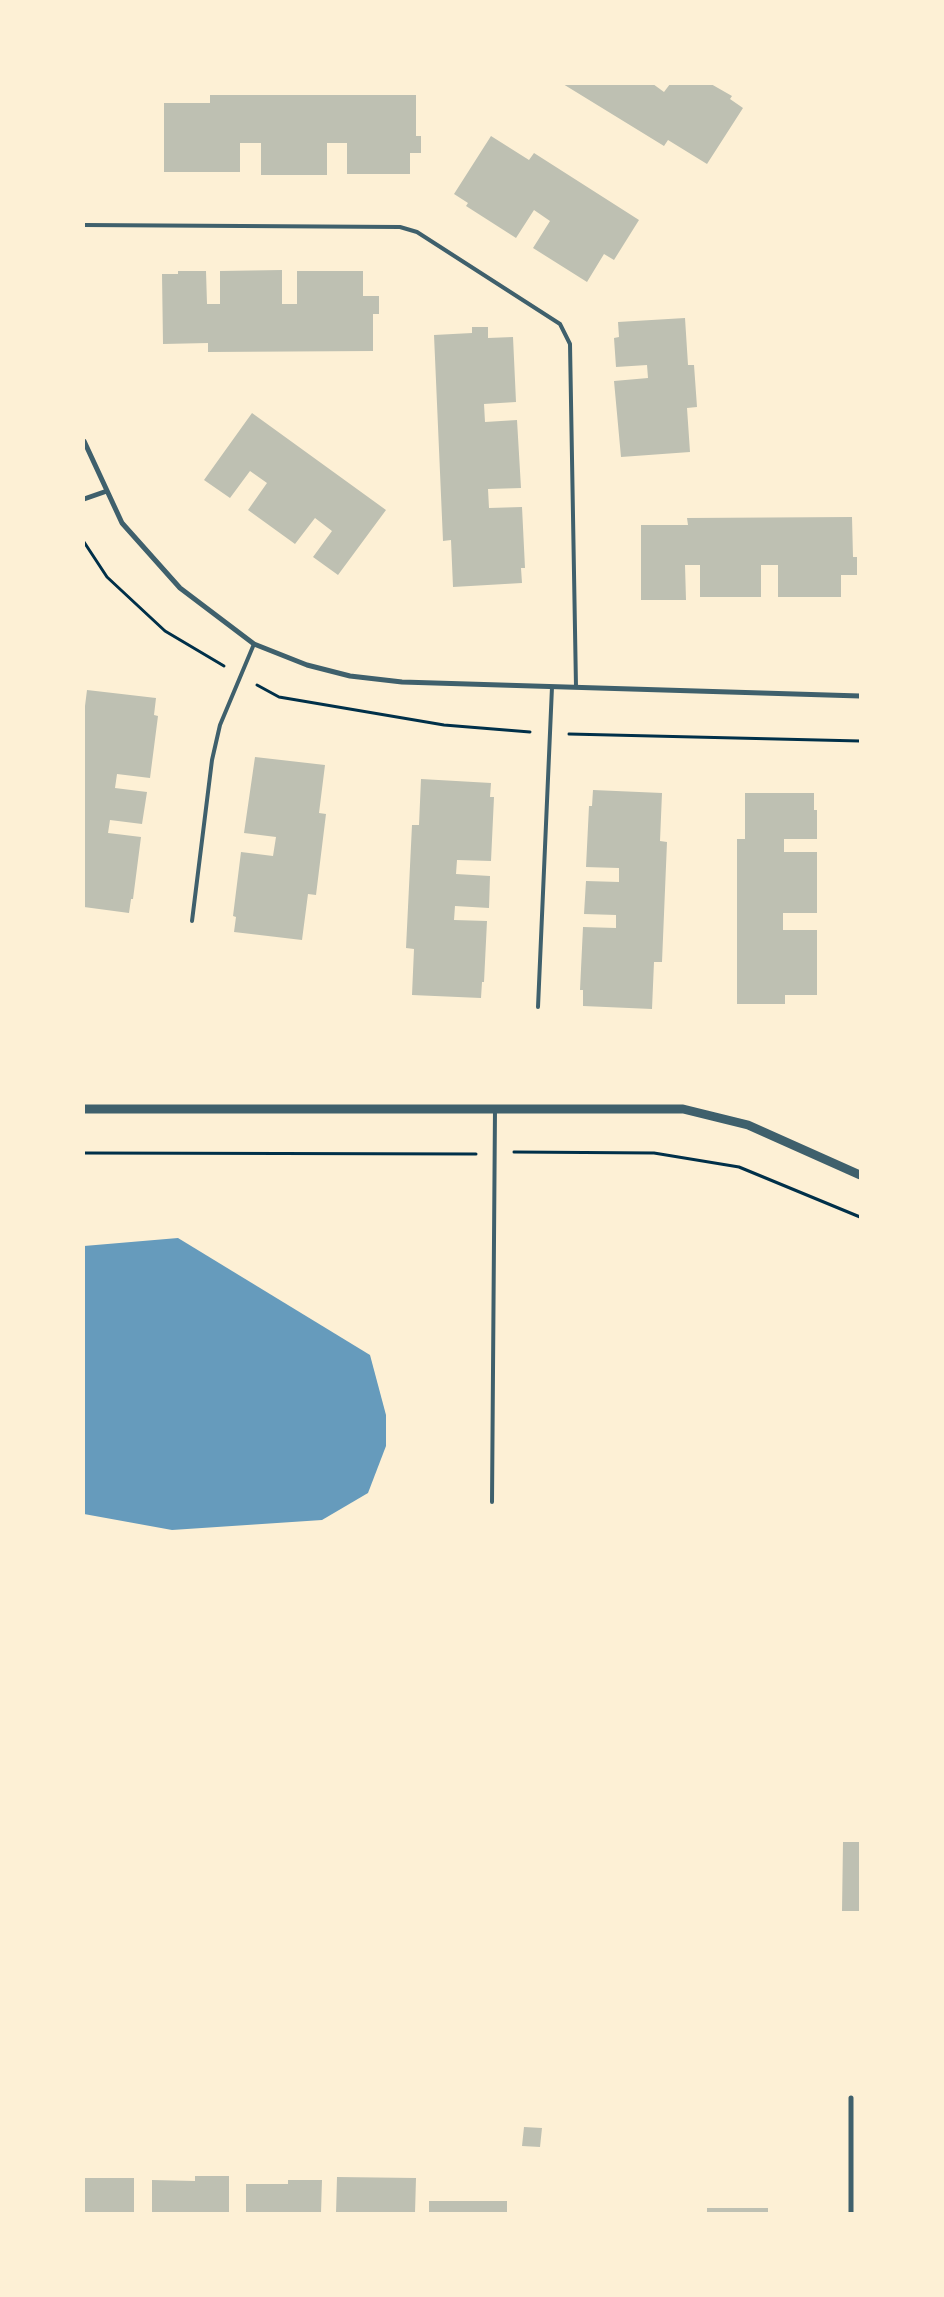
<!DOCTYPE html>
<style>
body{margin:0}
#map{position:relative;width:944px;height:2297px;overflow:hidden;background:#fdf0d5;font-family:"Fira Sans",sans-serif}
canvas{display:block}
.frame{position:absolute;inset:0;border:85px solid #fdf0d5;pointer-events:none}
</style>
<div id="map">
<canvas width="944" height="2297"></canvas>
<div class="frame"></div>
</div>
<script>
const context = document.querySelector('canvas').getContext('2d');
context.lineJoin = 'round';
function paint(path, color) { context.fillStyle = color; context.fill(path, 'evenodd'); }
function trace(path, color, width, dash) { context.strokeStyle = color; context.lineWidth = width; context.lineCap = dash ? 'butt' : 'round'; context.setLineDash(dash || []); context.stroke(path); }
paint(new Path2D(`
 M178 1238 370 1355 386 1415V1446L368 1493 322 1520 172 1530 84 1514V1246Z`), '#669bbc');
paint(new Path2D(`
 M563 84H653L664 92 670 84H711L732 96 730 99 743 108 707 164 668 140 664 146Z
 M210 95H416V136H421V153H410V174H347V143H327V175H261V143H240V172H164V103H210Z
 M491 136 529 160 534 153 639 220 614 260 604 254 587 282 533 248 550 221 534 210 516 238 466 206 468 203 454 194Z
 M282 270V304H297V271H363V296H379V314H373V351L208 352V343L163 344 162 274H178V271H206L207 304H220V271Z
 M685 318 688 365H694L697 407 687 408 690 452 621 457 614 381 648 378 647 365 616 367 614 338 619 337 618 322Z
 M472 327H488V338L513 337 516 402 484 404 485 422 517 420 521 488 488 489 489 508 522 507 525 568H521L522 583 453 587 451 540 443 541 434 335 472 333Z
 M252 413 386 510 338 575 313 557 332 531 315 518 295 544 248 510 267 483 250 471 230 498 204 480Z
 M852 517 853 557H857V575H841V597H778V565H761V597H700V565H685L686 600H641V525H688L687 518Z
 M87 690 156 698 154 715 158 716 150 778 117 774 115 788 147 792 142 824 110 820 108 833 141 837 133 899H131L129 913 84 907V714Z
 M255 757 325 765 319 813 326 814 316 895 308 894 302 940 234 932 236 917 233 916 241 852 273 856 276 837 244 833Z
 M421 779 491 783 490 797H494L491 861 457 860 456 874 490 876 489 908 455 906 454 920 487 921 484 982H482L481 998 412 995 414 949 406 948 412 825H419Z
 M593 790 662 793 660 841 667 842 662 962H654L652 1009 583 1006V990H580L583 927 616 928V915L584 914 586 881 619 882V868L586 867 589 806H592Z
 M745 793H814V810H817V839H784V852H817V913H783V930H817V995H785V1004H737V839H745Z
 M843 1842H860V1911H842Z
 M524 2127 542 2128 540 2147 522 2146Z
 M195 2176H229V2213H152V2180L195 2181Z
 M337 2177 416 2178 415 2213H336Z
 M84 2178H134V2213H84Z
 M288 2180H322L321 2213H246V2184H288Z
 M429 2201H507V2213H429Z
 M707 2208H768V2213H707Z`), '#bec0b2');
trace(new Path2D(`
 M84 542 107 577 165 631 224 666
 M257 685 279 697 444 725 530 732
 M569 734 860 741
 M514 1152 654 1153 739 1167 860 1217
 M84 1153 476 1154`), '#003049', 3);
trace(new Path2D(`
 M84 225 400 227 417 232 560 324 570 344 576 687
 M192 921 212 760 220 725 254 644
 M538 1007 552 687
 M492 1502 495 1109`), '#3f606c', 4);
trace(new Path2D(`
 M84 441 122 523 180 588 254 644 307 665 350 676 402 682 860 696
 M84 499 107 491
 M851 2098V2213`), '#3f606c', 5);
trace(new Path2D(`
 M84 1109H683L748 1125 860 1175`), '#3f606c', 9);
</script>
